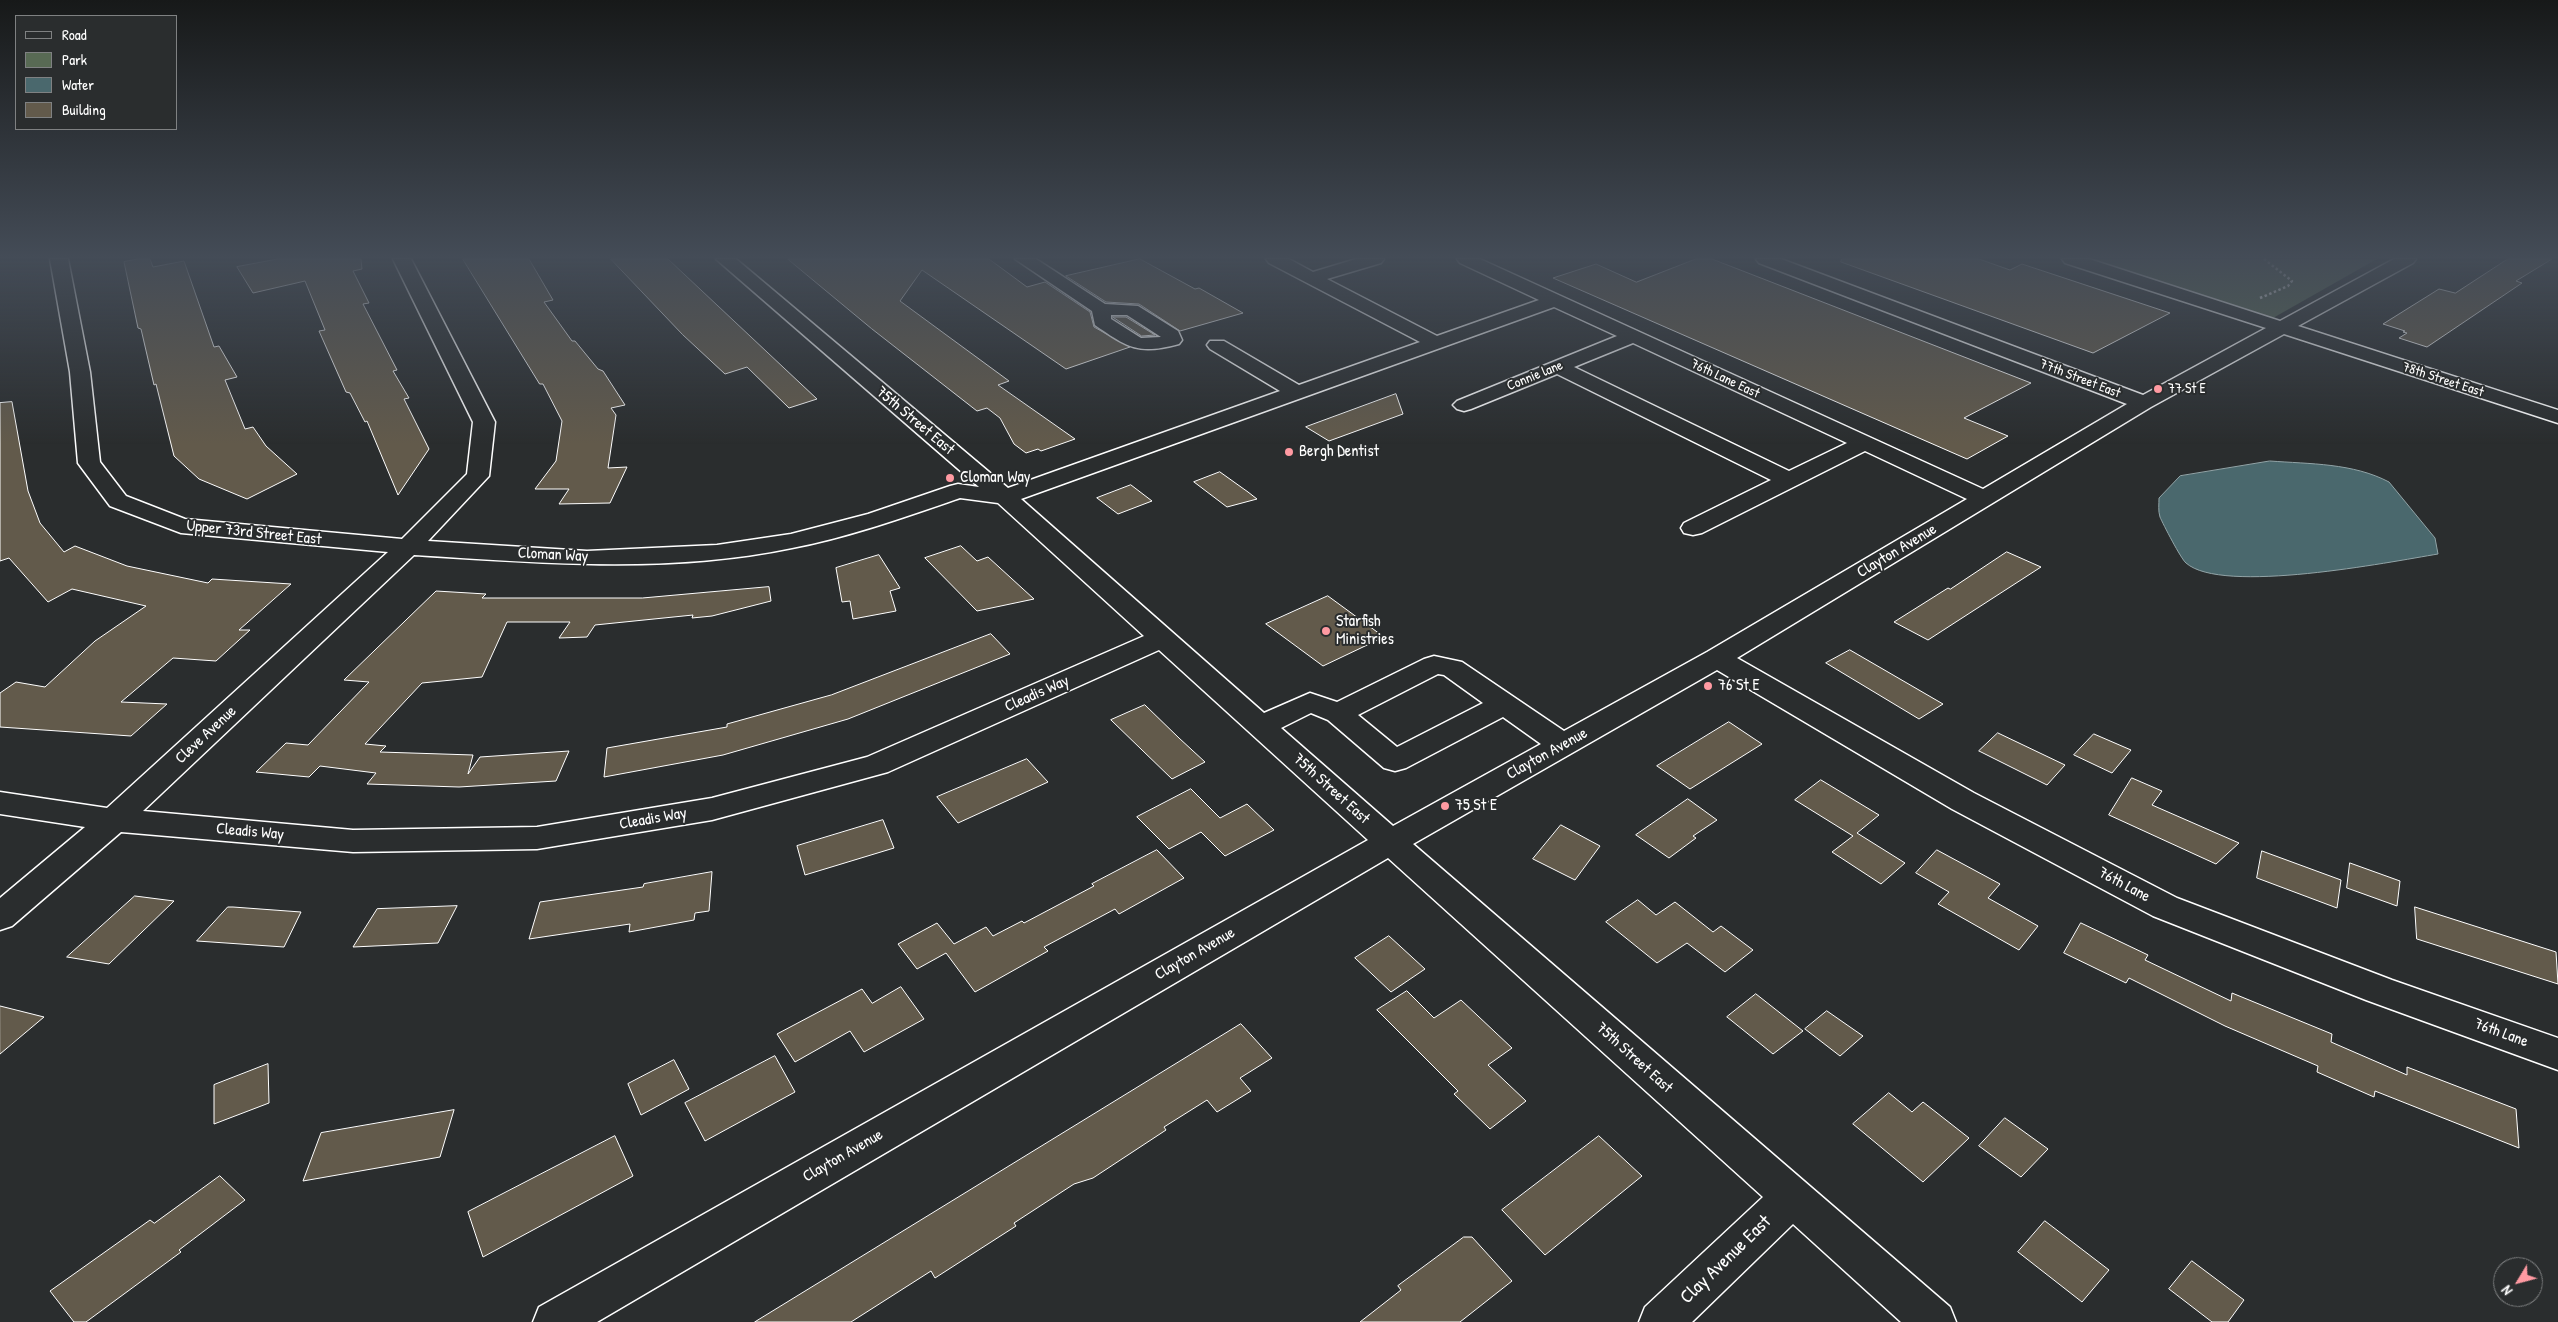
<!DOCTYPE html>
<style>
body{margin:0}
#map{position:relative;width:2558px;height:1322px;overflow:hidden;background:#2a2d2e;font-family:"Patrick Hand",sans-serif}
canvas{display:block}
.legend{position:absolute;left:15px;top:15px;width:162px;height:115px;box-sizing:border-box;background:#2a2d2e;border:1px solid #7f8182;margin:0;padding:6px 9px;list-style:none;font-size:15px;color:#fff}
.legend li{display:flex;align-items:center;gap:10px;height:25px}
.legend b{width:25px;border:1px solid #7f8182}
.north{position:absolute;left:2493px;top:1257px;width:50px;height:50px;box-sizing:border-box;background:#2a2d2e;border:1px solid #7f8182;border-radius:50%;rotate:233deg;font-size:14px;font-weight:700;line-height:20px;text-align:center;color:#fff}
.north::after{content:'';display:block;margin:auto;width:18px;height:22px;background:#ff9aa2;clip-path:polygon(50% 0,100% 100%,50% 72%,0 100%)}
</style>
<div id="map">
<canvas width="2558" height="1322"></canvas>
<ul class="legend">
<li><b style="height:6px;background:#2a2d2e"></b>Road</li>
<li><b style="height:14px;background:#586a54"></b>Park</li>
<li><b style="height:14px;background:#4a686d"></b>Water</li>
<li><b style="height:14px;background:#625a4b"></b>Building</li>
</ul>
<div class="north">N</div>
</div>
<script>
const context = document.querySelector('canvas').getContext('2d');
context.lineJoin = 'round';
function paint(path, color) { context.fillStyle = color; context.fill(path, 'evenodd'); }
function trace(path, color, width, dash) { context.strokeStyle = color; context.lineWidth = width; context.lineCap = dash ? 'butt' : 'round'; context.setLineDash(dash || []); context.stroke(path); }
function write(font, color, halo, rows, align = 'center') {
  context.font = font + ' "Patrick Hand",sans-serif'; context.lineWidth = 4; context.setLineDash([]); context.textBaseline = 'middle'; context.strokeStyle = halo; context.fillStyle = color; for (const [text, x, y, turn = 0] of rows) {
    context.save(); context.translate(x, y); context.rotate((+turn || 0) * Math.PI / 180); context.textAlign = isNaN(turn) ? turn : align; if (halo) context.strokeText(text, 0, 0); context.fillText(text, 0, 0); context.restore();
  }
}
paint(new Path2D(`
 M2089 259H2377L2273 318Z`), '#586a54');
const water = new Path2D(`
 M2270 461C2310 464 2353 463 2389 482L2435 538 2438 554C2390 562 2222 595 2186 563 2181 559 2163 524 2160 517 2158 511 2159 504 2159 498L2180 476Z`);
paint(water, '#4a686d');
trace(water, '#92a4a7', 1);
const building = new Path2D(`
 M138 259H150L153 267 184 261 214 347 219 346 237 377 225 380 245 429 253 427 266 446 297 474 247 499 199 479 174 456 156 384 154 385 141 329 138 328 124 262Z
 M278 259H361L362 269 353 271 369 303 363 304 397 370 393 371 409 398 404 399 429 449 398 495 367 421 365 422 350 393 346 392 319 331 325 330 305 281 253 293 237 267Z
 M463 259H529L553 300 544 302 572 341H575L598 369 603 371 625 405 611 408 616 415 608 468 627 467 610 503 559 504 569 489H535L556 461 562 421 543 384H540Z
 M611 259H668L817 399 789 408 747 367 725 374 683 335Z
 M788 259H989L1027 287 1045 282 1090 312 1094 327 1130 347 1066 369 922 270 900 301 1009 381 998 385 1075 439 1041 451 1038 449 1026 453 1014 444 1000 418 987 408 977 411 872 329Z
 M1140 259 1195 289 1199 288 1243 313 1180 331 1139 304 1106 302 1066 276Z
 M1696 259H1712L2031 383 1964 418 2008 436 1967 459 1553 278 1596 264 1636 282Z
 M1842 259H1979L2010 270 2022 264 2170 313 2093 353 1841 262Z
 M2508 259H2552L2516 281 2522 283 2427 347 2399 338 2407 333 2403 332 2405 331 2383 324 2439 289 2455 293Z
 M1113 317H1126L1155 335 1142 336Z
 M1396 394 1403 414 1329 441 1306 427Z
 M12 402 28 491 40 523 64 552 75 546 127 566 208 583 212 579 291 584 239 630H250L216 661 173 658 121 702 167 704 131 736 0 727V693L16 682 45 687 95 641 146 606 72 589 48 602 9 558 0 561V403Z
 M1220 472 1248 492 1257 499 1227 507 1194 482Z
 M1131 485 1152 501 1118 514 1097 498Z
 M961 546 977 561 988 557 1034 599 977 611 925 558Z
 M2007 552 2041 567 1928 640 1894 622 1948 588 1950 589Z
 M879 555 900 588 890 591 896 611 853 619 850 601 842 602 836 568Z
 M769 587 771 601 712 616 692 618 693 615 595 625 587 637 559 638 570 622H507L482 677 422 683 365 744 386 746 380 752 473 755 468 774 480 757 569 751 556 781 459 787 367 784 376 773 320 766 309 777 256 772 286 743 308 745 369 682 344 680 436 591 486 594 482 598H642Z
 M1328 596 1384 637 1323 666 1266 624Z
 M991 634 1010 654 848 719 723 755 604 777 607 748 727 727V724L831 695Z
 M1850 650 1943 704 1919 719 1826 663Z
 M1145 705 1179 738 1205 762 1172 779 1111 720Z
 M1729 722 1762 744 1690 789 1657 766Z
 M1998 733 2065 765 2047 785 1979 751Z
 M2094 734 2131 750 2112 773 2074 755Z
 M1027 759 1048 782 958 823 937 797Z
 M2132 778 2162 791 2152 805 2239 843 2216 864 2109 815Z
 M1821 780 1879 815 1857 833 1905 863 1881 884 1832 852 1853 836 1795 800Z
 M1191 789 1220 818 1247 804 1274 830 1225 856 1201 832 1169 849 1137 817Z
 M1688 799 1717 820 1693 836 1696 838 1669 858 1636 835Z
 M883 820 894 848 805 875 797 846Z
 M1561 825 1600 846 1575 880 1533 859Z
 M1157 850 1184 878 1119 914 1115 909 1044 947 1048 951 975 992 946 953 917 969 898 944 937 923 954 944 986 927 993 936 1022 921 1024 923 1094 886 1092 884Z
 M1937 850 2000 884 1988 898 2038 926 2019 950 1938 904 1949 892 1916 873Z
 M2262 851 2341 880 2337 908 2257 878Z
 M2350 863 2400 881 2397 906 2347 888Z
 M712 872 709 911 695 913 694 920 629 932 630 924 529 939 540 902 643 887 644 884Z
 M135 896 174 901 109 964 67 957Z
 M1638 900 1656 915 1675 902 1713 932 1721 926 1753 950 1725 972 1687 943 1657 963 1606 922Z
 M457 906 438 943 353 947 377 909Z
 M228 907H233L301 912 284 947 197 941Z
 M2415 907 2556 952 2558 984 2417 939Z
 M2081 923 2148 955 2145 960 2231 1001 2232 993 2332 1034 2331 1042 2407 1075V1067L2516 1109 2519 1148 2375 1091 2374 1097 2317 1072 2318 1066 2225 1026 2129 978 2126 983 2064 953Z
 M1389 936 1425 969 1391 992 1355 958Z
 M901 987 924 1019 864 1052 850 1031 795 1062 777 1034 862 989 872 1003Z
 M1407 991 1434 1018 1461 1000 1512 1048 1488 1065 1526 1101 1490 1129 1454 1094 1458 1091 1377 1010Z
 M1756 994 1803 1031 1773 1054 1727 1017Z
 M0 1006 44 1017 0 1054Z
 M1827 1011 1863 1036 1840 1056 1805 1029Z
 M1241 1024 1272 1058 1240 1078 1251 1091 1217 1112 1207 1100 1164 1127 1166 1130 1093 1178 1074 1184 1014 1223 1016 1226 935 1278 931 1271 851 1322H755Z
 M775 1056 795 1092 705 1141 685 1103Z
 M674 1060 689 1089 641 1115 628 1084Z
 M268 1064 269 1103 214 1124V1085Z
 M1889 1093 1912 1112 1923 1102 1969 1138 1923 1182 1853 1124Z
 M454 1110 440 1157 303 1181 321 1133Z
 M2005 1118 2048 1149 2021 1177 1979 1146Z
 M615 1136 633 1176 483 1257 468 1212Z
 M1599 1136 1642 1176 1545 1255 1502 1210Z
 M220 1176 245 1200 179 1250 181 1252 86 1322H74L50 1291 150 1220 154 1223Z
 M2045 1221 2109 1270 2082 1302 2018 1252Z
 M1464 1237H1472L1512 1281 1460 1322H1360L1401 1290 1398 1286Z
 M2192 1261 2244 1300 2228 1322H2212L2169 1289Z`);
paint(building, '#625a4b');
trace(building, '#fff', 1);
const minor = new Path2D(`
 M50 259H68L90 372 100 462 126 496 185 519 402 539 467 474 473 422 393 259H411L495 422 489 476 428 541 587 551 717 545 791 534 868 514 950 486 958 484 979 487 716 259H736L1008 488 1280 391 1210 349 1207 345 1210 341H1224L1299 385 1420 342 1269 263 1266 259H1289L1313 272 1356 259H1384L1381 263 1327 279 1437 336 1539 300 1460 263 1457 259H1480L1983 489 2127 404 1759 263 1756 259H1781L2143 395 2266 328 2065 263 2062 259H2089L2280 321 2394 259H2416L2413 263 2298 326 2558 410V423L2284 334 2151 407 1737 658 1974 793 2177 898 2392 980 2558 1038V1070L2366 1000 2153 916 1952 809 1717 670 1413 844 1950 1307 1956 1322H1901L1793 1224 1692 1322H1639L1645 1307 1763 1197 1388 858 597 1322H533L539 1307 1368 840 1159 650 888 772 712 820 537 849 353 852 121 832 12 926 0 930V898L85 827 0 814V792L107 808 388 552 181 533 110 506 78 463 70 372ZM1554 307 1617 336 1457 401 1453 405 1457 409 1464 411 1471 409 1557 374 1771 480 1684 523 1681 528 1684 533 1693 535 1702 533 1865 451 1967 499 1707 652 1564 731 1462 662 1434 656 1424 659 1337 702 1310 693 1264 713 1021 499ZM1633 343 1847 443 1789 471 1574 367ZM960 498 998 503 1144 636 867 757 712 798 537 827 353 830 143 811 414 555C540 563 668 574 792 548 849 537 905 517 960 498ZM1438 674 1444 675 1483 703 1397 747 1358 715ZM1311 713 1328 720 1384 768 1395 771 1406 768 1503 717 1541 744 1393 826 1281 728Z
 M1015 259H1036L1105 304 1138 306 1178 331 1182 340 1179 344C1139 355 1128 348 1095 325L1092 311ZM1111 315H1127L1161 337 1141 338 1111 319Z`);
trace(minor, '#fff', 3);
trace(new Path2D(`
 M2260 298 2288 286 2292 281 2264 259`), '#fff', 2.5, [2.5, 2.5]);
paint(minor, '#2a2d2e');
const sky = context.createLinearGradient(0, 0, 0, 444);
sky.addColorStop(0, '#171919');
sky.addColorStop(0.58, '#444c57');
sky.addColorStop(1, '#444c5700');
context.fillStyle = sky;
context.fillRect(0, 0, 2558, 444);
for (const [x, y, r, color] of [
 [2158,389,5,"#ff9aa2"],
 [1289,452,5,"#ff9aa2"],
 [950,478,5,"#ff9aa2"],
 [1326,631,5,"#ff9aa2"],
 [1708,686,5,"#ff9aa2"],
 [1445,806,5,"#ff9aa2"]
]) { const dot = new Path2D(); dot.arc(x, y, r, 0, 2 * Math.PI); context.fillStyle = color; context.fill(dot); trace(dot, '#2a2d2e', 2); }
write('14px', '#fff', '#2a2d2e', [
 ["Connie lane",1535,376,-22],
 ["76th Lane East",1725,379,25],
 ["77th Street East",2080,379,21],
 ["78th Street East",2443,380,18]
]);
write('14px', '#fff', '#2a2d2e', [
 ["77 St E",2168,389]
], 'left');
write('16px', '#fff', '#2a2d2e', [
 ["75th Street East",915,421,40],
 ["Upper 73rd Street East",254,533,6],
 ["Clayton Avenue",1897,551,-31],
 ["Cloman Way",553,555,3],
 ["Cleadis Way",1037,694,-24],
 ["Cleve Avenue",206,735,-43],
 ["Clayton Avenue",1547,754,-29],
 ["75th Street East",1331,789,42],
 ["Cleadis Way",653,819,-10],
 ["Cleadis Way",250,832,5],
 ["76th Lane",2124,885,28],
 ["Clayton Avenue",1195,954,-30],
 ["76th Lane",2501,1033,20],
 ["75th Street East",1634,1058,42],
 ["Clayton Avenue",843,1156,-30]
]);
write('16px', '#fff', '#2a2d2e', [
 ["Bergh Dentist",1299,452],
 ["Cloman Way",960,478],
 ["Starfish",1336,622],
 ["Ministries",1336,640],
 ["76 St E",1718,686],
 ["75 St E",1455,806]
], 'left');
write('19px', '#fff', '#2a2d2e', [
 ["Clay Avenue East",1726,1260,-44]
]);
</script>
